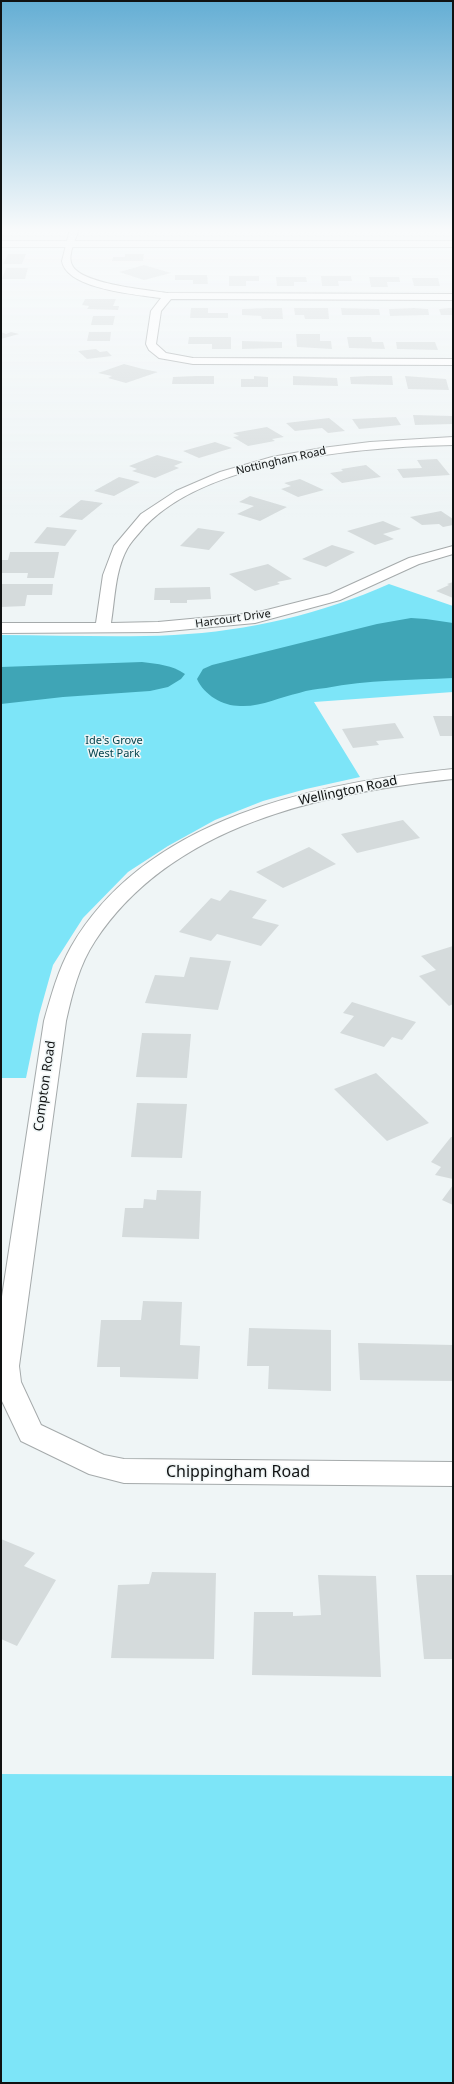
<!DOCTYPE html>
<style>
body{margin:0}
#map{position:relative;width:454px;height:2084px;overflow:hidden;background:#eff5f6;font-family:"Noto Sans",sans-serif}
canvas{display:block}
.frame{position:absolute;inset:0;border:2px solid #101212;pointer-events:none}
</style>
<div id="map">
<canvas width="454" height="2084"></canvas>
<div class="frame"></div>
</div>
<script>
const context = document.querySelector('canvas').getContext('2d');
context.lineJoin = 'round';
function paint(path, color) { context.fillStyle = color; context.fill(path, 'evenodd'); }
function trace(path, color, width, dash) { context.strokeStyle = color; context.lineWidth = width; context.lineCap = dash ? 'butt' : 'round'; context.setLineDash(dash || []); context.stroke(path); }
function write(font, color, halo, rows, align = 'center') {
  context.font = font + ' "Noto Sans",sans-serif'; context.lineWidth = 3; context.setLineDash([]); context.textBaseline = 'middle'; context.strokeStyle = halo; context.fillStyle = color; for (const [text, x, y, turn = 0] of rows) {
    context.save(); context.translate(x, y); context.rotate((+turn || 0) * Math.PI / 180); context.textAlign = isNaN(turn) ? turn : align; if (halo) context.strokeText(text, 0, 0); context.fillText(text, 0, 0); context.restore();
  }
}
paint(new Path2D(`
 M389 584 453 606V692L314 702 360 777 306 789 263 801 215 820 168 846 128 872 83 918 53 965 39 1015 26 1078H1V635C58 635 117 638 174 635 249 631 321 614 389 584Z
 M1 1774 453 1776V2083H1Z`), '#7de5f8');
paint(new Path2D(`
 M411 618 426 619 453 623V678C411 680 367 680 326 688 317 689 308 690 299 693 279 697 262 707 240 706 223 706 204 695 197 679L203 669 212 665 377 624Z
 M142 662C158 664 172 665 185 674L181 679 168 687 150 691 63 697 1 704V667Z`), '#3fa5b6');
paint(new Path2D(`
 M8 254H26L22 264H3Z
 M125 254H144L143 261H112L113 257H125Z
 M144 265 171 273 144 280 119 272Z
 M6 268H28L25 279H2Z
 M175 275H207L208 284H193V280H175Z
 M229 276H259V281H246V286H229Z
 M321 276H351L352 281H338L339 286H322Z
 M276 277H306L307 282H294V286H277Z
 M369 277H399L400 282H387L388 287H371Z
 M412 278H438L440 286H414Z
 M85 299H116L113 306H119L118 310 87 309 89 306 82 305Z
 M191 308H208V313H228V318H190Z
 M266 308H282L283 319H262L261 316 242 315V309Z
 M294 308H328L329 319H305L304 315H295Z
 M341 308 379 309 380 315H342Z
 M414 308 428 309 429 315 390 316 389 309Z
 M449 308H453V315H441L439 309Z
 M93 316H115L113 325H91Z
 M1 332 6 334 11 332 19 334 1 339Z
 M89 332H111L110 341H87Z
 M296 334H320V341H331L332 349 297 347Z
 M189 337H231V349H212V344H188Z
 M347 337H371L372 342H383L385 349 349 348Z
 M242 341 282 342V348L242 349Z
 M396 342H435L438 350 397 349Z
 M96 349 100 352 107 351 112 356 87 359 78 351Z
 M124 364 143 369 158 372 126 383 108 378 112 376 98 373Z
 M196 376H214V384H172L173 377Z
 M254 376 268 377V387H241V379H254Z
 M293 376 337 378 338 386 293 385Z
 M367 376H392L393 385 351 384 350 377Z
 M405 376 446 379 449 390 408 389Z
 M413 415 453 416V424L415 425Z
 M396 417 401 425 359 429 352 419Z
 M329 418 345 431 328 433 322 428 295 431 286 423Z
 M267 427 284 437 272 439 275 441 248 446 233 437 239 436 233 433Z
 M215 442 232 448 199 458 183 451Z
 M157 455 183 462 174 466 179 468 155 478 132 471 137 469 129 466Z
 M437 459 450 475 403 478 397 469 422 468 417 460Z
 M366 465 381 477 342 483 330 473 343 471 341 469Z
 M119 477 140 482 114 496 94 491Z
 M300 479 324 490 298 497 281 489 291 486 284 483Z
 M250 496 287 507 260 521 237 514 254 506 239 502Z
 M81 500 103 503 82 520 59 517Z
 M441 511 453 519V525L443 527 439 524 422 525 410 517Z
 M383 521 401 529 383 534 394 539 375 545 347 531Z
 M47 527 77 530 65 546 34 543Z
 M198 528 225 532 209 550 180 546Z
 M332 545 355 552 326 567 302 559Z
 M10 552H59L54 578H27L28 573H1L2 560H8Z
 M268 564 292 579 277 582 280 584 255 591 229 574Z
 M453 582V598L436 591 449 585 447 584Z
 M1 584H53L52 595H27L25 606 1 607Z
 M210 587 211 599 187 600V603H170V600H154L155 588Z
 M433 716H453V736H440Z
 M395 723 404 738 376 741 379 745 353 748 342 729Z
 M403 820 420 838 357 853 341 834Z
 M309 847 336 864 283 888 256 872Z
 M230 890 267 900 252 918 279 925 261 946 217 934 211 941 179 932 211 898 220 901Z
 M453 946V1004L449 1006 419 976 436 970 421 956Z
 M190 957 231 961 218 1010 145 1003 155 975 184 977Z
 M352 1002 416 1022 402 1040 392 1037 384 1047 340 1033 354 1016 343 1013Z
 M142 1033 191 1034 187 1078 136 1077Z
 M376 1073 429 1123 387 1141 334 1089Z
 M137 1103 187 1104 182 1158 131 1157Z
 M451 1137H453V1179L435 1175 441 1167 431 1162Z
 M453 1185V1205L442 1200Z
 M157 1190 201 1191 199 1239 122 1237 125 1208H143L144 1199 156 1200Z
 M143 1301 182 1302 180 1345 200 1346 198 1379 120 1377V1367H97L101 1320H141Z
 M249 1328 331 1330V1391L268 1389 269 1366H247Z
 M358 1343 453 1345V1381L360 1380Z
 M1 1539 35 1553 24 1566 56 1580 17 1646 1 1639Z
 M152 1572 216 1573 214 1659 111 1658 118 1585 149 1584Z
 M318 1575 376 1576 381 1677 252 1675 254 1612H293V1616L321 1615Z
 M416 1575H453V1659H424Z`), '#d5dbdc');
const minor = new Path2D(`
 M70 229H79C76 239 67 255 72 265 80 284 148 290 168 293L453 294V300L171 299 161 311 156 344 166 353 193 358 453 359V365L193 364 159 358 149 350 146 344 151 311 161 298C138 295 66 289 62 261Z
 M453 437V445C363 447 201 459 140 532 135 538 130 543 127 549 115 571 115 598 111 623L158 622 255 613 330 594 409 558 453 546V554L419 564 340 600 255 623 158 632 1 633V623H96L103 575 114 546 141 514 176 491 220 472 272 457 322 448 370 442Z
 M453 769V779C323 793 172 824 95 941 79 965 72 994 66 1021L19 1366 21 1382 41 1425 104 1455 124 1459 453 1462V1486L124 1483 89 1474 21 1441 1 1399V1303L44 1021C51 996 58 970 71 947 146 817 316 783 453 769Z`);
const major = new Path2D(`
 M1 241H453V247H1Z`);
trace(minor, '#a5aaab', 2);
trace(major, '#a5aaab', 2);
paint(minor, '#fff');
paint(major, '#fff');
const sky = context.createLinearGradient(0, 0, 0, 521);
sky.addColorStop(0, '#64aed4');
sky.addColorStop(0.44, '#f8fafb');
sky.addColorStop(1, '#f8fafb00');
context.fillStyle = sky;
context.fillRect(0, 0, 454, 521);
write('11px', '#101212', '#eff5f6', [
 ["Nottingham Road",281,461,-13],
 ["Harcourt Drive",233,619,-8]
]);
write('11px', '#04444e', '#eff5f6', [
 ["Ide's Grove",114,741],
 ["West Park",114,754]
]);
write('13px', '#101212', '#eff5f6', [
 ["Wellington Road",348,791,-12],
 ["Compton Road",45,1086,-82]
]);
write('16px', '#101212', '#eff5f6', [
 ["Chippingham Road",238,1472]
]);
</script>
